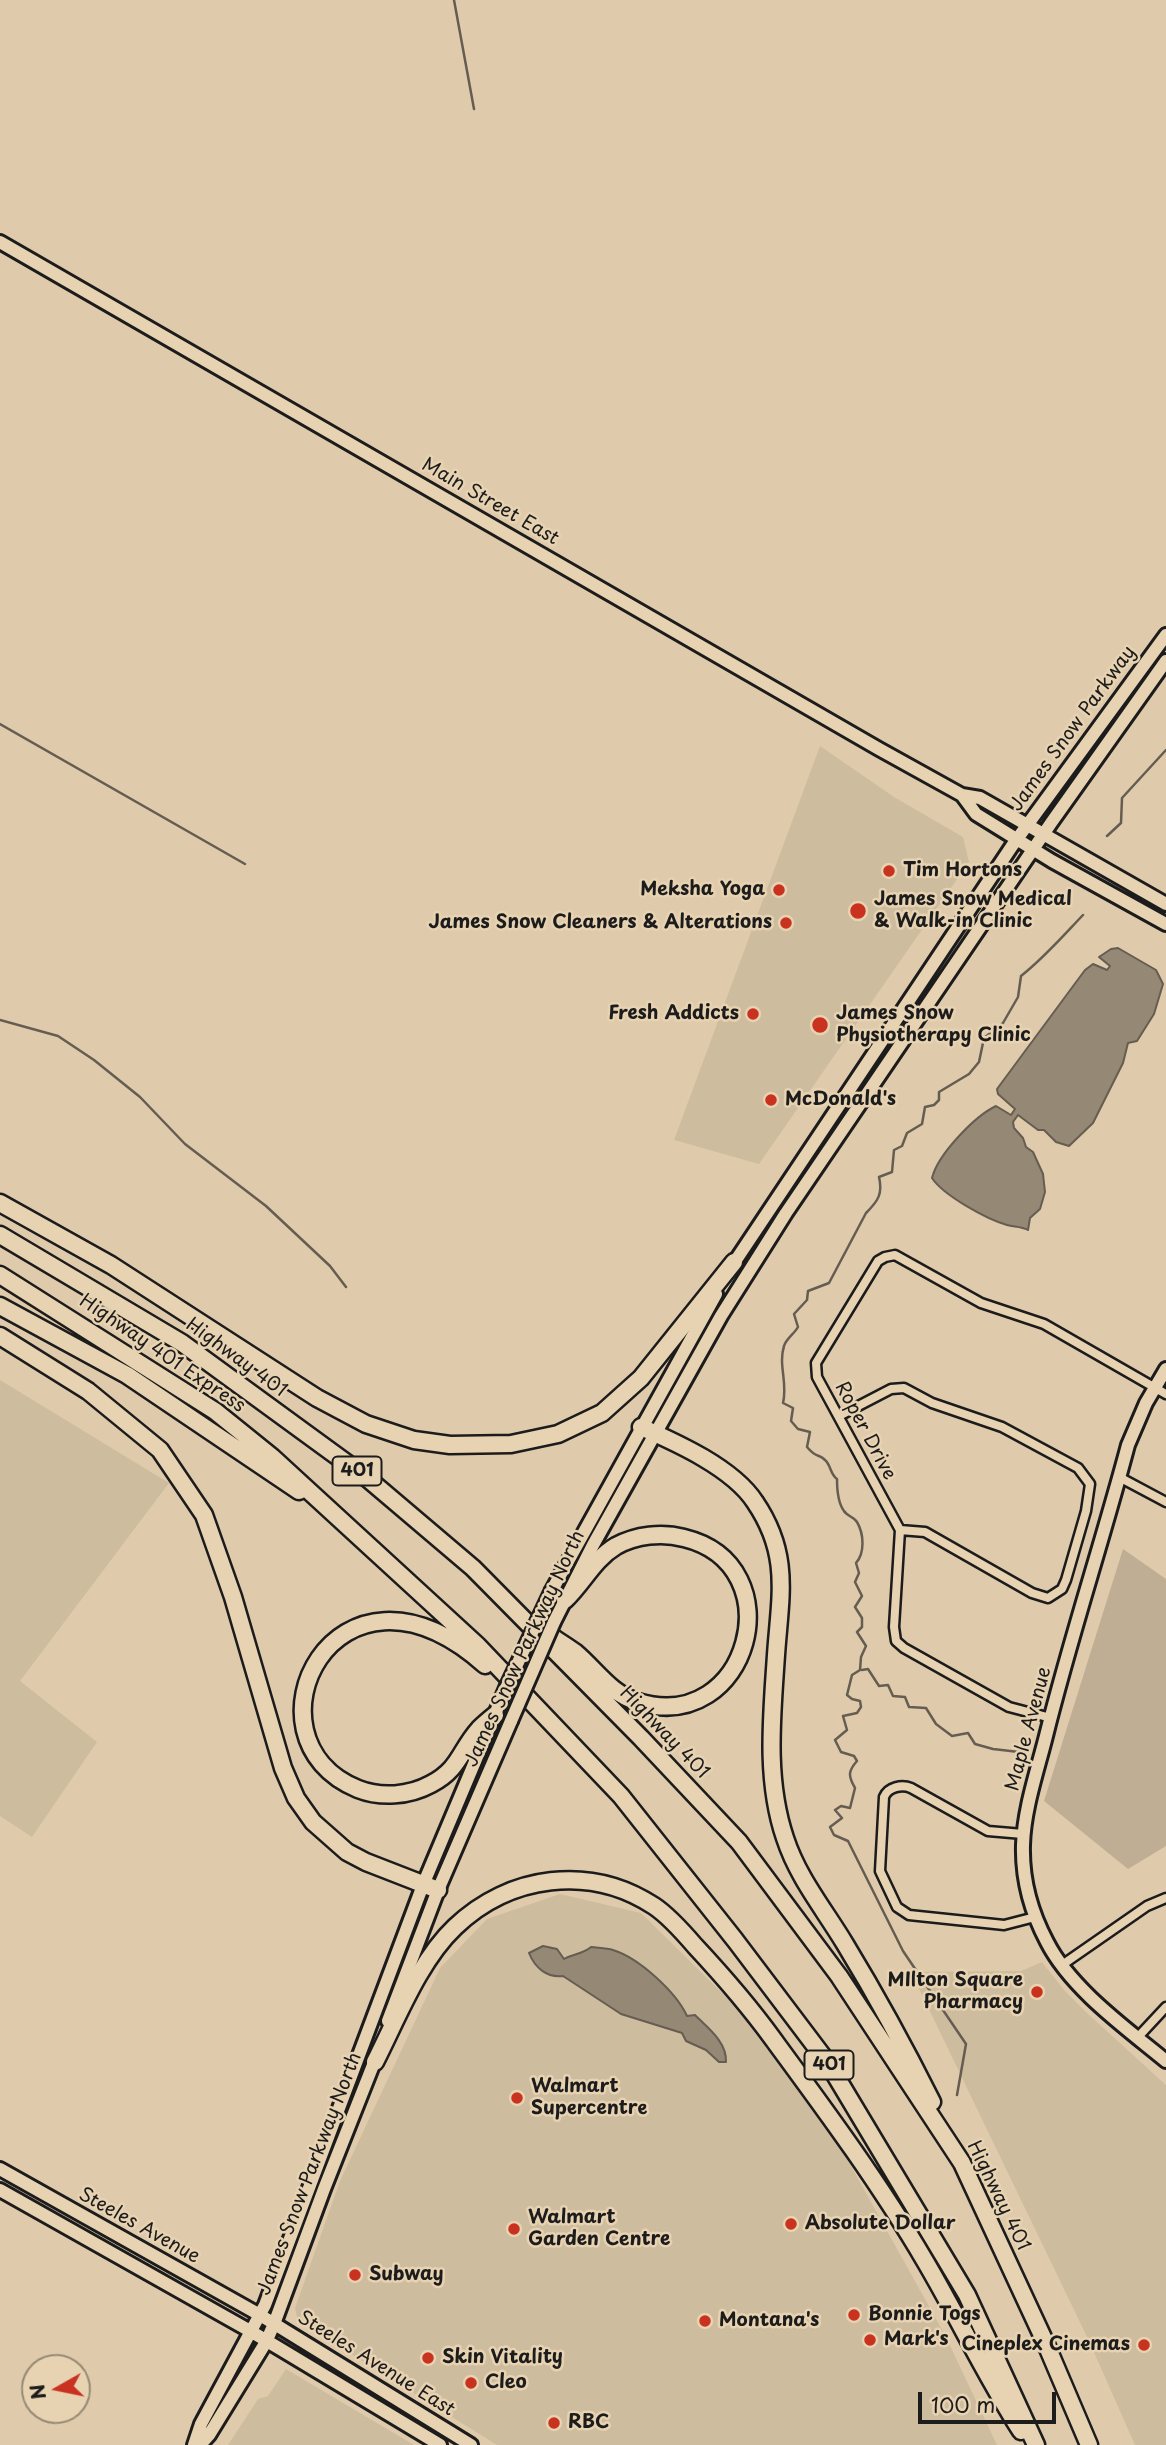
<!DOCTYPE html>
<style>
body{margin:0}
#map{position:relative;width:1166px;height:2445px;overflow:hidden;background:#dfcbab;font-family:"Playpen Sans",sans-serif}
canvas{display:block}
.north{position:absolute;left:21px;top:2354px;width:70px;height:70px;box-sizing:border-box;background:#e7d2b1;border:2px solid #968975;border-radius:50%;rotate:261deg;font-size:19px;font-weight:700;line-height:28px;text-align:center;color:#1c1c1c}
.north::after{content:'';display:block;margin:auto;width:24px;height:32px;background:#c8321e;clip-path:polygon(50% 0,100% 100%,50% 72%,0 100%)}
.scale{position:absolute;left:918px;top:2392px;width:138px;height:32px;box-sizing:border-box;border:4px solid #1c1c1c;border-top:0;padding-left:9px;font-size:21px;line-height:24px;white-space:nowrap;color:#1c1c1c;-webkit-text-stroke:5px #e7d2b1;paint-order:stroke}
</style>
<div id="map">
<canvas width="1166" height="2445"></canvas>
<div class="north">N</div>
<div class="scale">100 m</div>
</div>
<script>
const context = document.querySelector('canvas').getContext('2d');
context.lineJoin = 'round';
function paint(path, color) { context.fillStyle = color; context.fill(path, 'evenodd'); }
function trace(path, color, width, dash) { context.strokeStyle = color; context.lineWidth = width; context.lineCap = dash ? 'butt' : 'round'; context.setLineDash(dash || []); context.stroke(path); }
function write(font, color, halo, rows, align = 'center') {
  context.font = font + ' "Playpen Sans",sans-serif'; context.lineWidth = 5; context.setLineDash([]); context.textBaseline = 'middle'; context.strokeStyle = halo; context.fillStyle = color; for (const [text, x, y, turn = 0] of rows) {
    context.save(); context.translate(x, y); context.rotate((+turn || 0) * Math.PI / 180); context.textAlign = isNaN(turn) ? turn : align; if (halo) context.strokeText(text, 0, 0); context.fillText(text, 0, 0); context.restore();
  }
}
paint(new Path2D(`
 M820 746 894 797 963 837 969 862 759 1164 674 1140Z
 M0 1380 169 1483 20 1681 97 1742 32 1837 0 1816Z
 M560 1894 641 1913 764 2034 827 2123 945 2335 997 2445H497L298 2321 295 2308 340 2181 440 1968 487 1919Z
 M1042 1962 1064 1990 1088 2014 1166 2085V2445H1135L1089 2341 911 1972 1021 1971Z
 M286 2369 414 2445H228L258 2399 268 2396Z`), '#cebc9f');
paint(new Path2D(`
 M1123 1549 1166 1579V1846L1128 1869 1044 1801Z`), '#bfae94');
const water = new Path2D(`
 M1118 948 1156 970 1163 984 1154 1014 1137 1041 1128 1043 1123 1063 1093 1123 1069 1146 1056 1142 1044 1130H1038L1018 1115 1013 1122 1014 1128 1023 1138 1026 1147 1033 1152 1043 1174 1045 1192 1040 1209 1030 1218 1028 1230C1021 1226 1014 1227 1007 1225 986 1219 943 1195 932 1178 938 1154 975 1116 996 1106L1011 1115 1015 1109 998 1094 997 1089 1085 970 1093 964 1107 970 1110 966 1099 957 1111 949Z
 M543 1946 557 1949 564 1959C573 1954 583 1954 591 1947 598 1948 606 1948 613 1950 639 1958 676 1992 687 2016L695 2015C708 2028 727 2042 726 2062H719L706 2050 686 2041 682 2033 621 2014 563 1976C547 1978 535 1968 529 1953Z`);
paint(water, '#958874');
trace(water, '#655d51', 2);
trace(new Path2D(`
 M454 0 474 109
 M0 724 245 864
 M1107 836 1121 823 1122 798 1166 750
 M0 1020 58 1036 94 1060 140 1097 185 1144 266 1206 330 1266 346 1287
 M862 1670 868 1669 879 1686 888 1685 893 1696 905 1697 909 1707 926 1708 936 1724 952 1736 968 1733 975 1744 993 1749 1019 1752
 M957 2095 966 2044 903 1951 848 1841 834 1835 830 1827 842 1818 835 1810 841 1806 850 1808 855 1788C848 1776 848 1771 857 1761L854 1756 841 1752 835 1740 847 1730 843 1716 857 1713 861 1707 860 1701 852 1699 847 1695 852 1675 860 1670 861 1657 866 1646 857 1632 862 1627V1618L855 1607 862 1596 855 1582 859 1573 856 1563C865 1553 864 1534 857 1522 854 1517 847 1516 844 1511 838 1503 837 1489 837 1479 830 1474 831 1465 825 1460 818 1453 817 1459 807 1447L810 1432 798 1429 791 1421 793 1408 783 1403C788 1383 778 1365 784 1346 786 1339 794 1334 798 1327L794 1314 807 1300 808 1291 829 1283 866 1213C878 1201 883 1194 879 1177L892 1172 894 1150 902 1146 907 1133 922 1124 925 1107 934 1105 939 1100V1092L969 1074 979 1062 984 1038 1003 1023 1018 997 1021 976C1044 958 1063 936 1083 915`), '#655d51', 2.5);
const street = new Path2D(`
 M839 1416 891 1389 904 1388 932 1403 1002 1427 1078 1468 1090 1484 1086 1511 1066 1580 1062 1589 1048 1598 1032 1593 925 1532 900 1530
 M1119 1477 1166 1502
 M1051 1718 1009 1707 904 1648 896 1641 894 1627 900 1530 817 1377 816 1363 878 1261 885 1257 895 1255 981 1303 1044 1324 1166 1394
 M1023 1834 988 1831 911 1788C902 1784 888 1787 884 1797L880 1871 897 1907 909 1915 1004 1925 1035 1917
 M1062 1965 1147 1906 1166 1898
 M1138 2037 1166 2007`);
const secondary = new Path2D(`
 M0 242 879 749 962 795 980 798 1166 904
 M962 795 976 814 1052 861 1166 924
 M730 1269 1012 846 1166 635
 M1166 1369 1146 1403 1128 1445C1102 1543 1070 1639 1046 1736 1037 1772 1024 1809 1023 1845 1022 1879 1031 1912 1047 1942 1071 1989 1126 2028 1166 2061
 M552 1590 716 1294
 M554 1622 593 1545 721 1316 786 1213 1051 823 1166 661
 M388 2021 438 1890 511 1721
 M0 2169 260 2315 471 2445
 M0 2190 252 2332 440 2445
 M194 2445 201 2424 265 2305 423 1885 506 1688
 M200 2445 209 2435 266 2342 274 2324 324 2189 377 2055`);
const highway = new Path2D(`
 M0 1203 111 1265 317 1398 366 1424 414 1440 450 1445 511 1444 558 1434 602 1413 641 1378 734 1262
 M0 1235 182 1343 367 1478 473 1568 641 1738 739 1842 839 1976 962 2163 1046 2344 1089 2445
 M0 1275 215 1411 272 1457 478 1646 621 1796 735 1940 828 2063 967 2295 1036 2445
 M0 1306 127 1375 299 1491
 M0 1336 88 1391 160 1450 204 1515 233 1597 283 1768 296 1798 313 1822 347 1852 366 1862 438 1890
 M641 1427C677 1443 733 1468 755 1502 791 1555 780 1596 776 1655 772 1716 765 1779 785 1838 798 1878 824 1909 845 1944 876 1995 905 2048 932 2102
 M549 1635C558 1641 568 1647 576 1653 597 1671 611 1694 638 1702 749 1736 795 1565 684 1538 662 1532 636 1535 616 1546 594 1559 583 1583 565 1600
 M485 1665C335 1532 235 1739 358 1789 381 1798 409 1796 431 1784 460 1769 460 1750 479 1729 484 1724 490 1719 495 1715
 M375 2062C397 2019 419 1961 455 1927 509 1875 590 1864 654 1906 669 1916 683 1932 695 1946 723 1976 749 2006 773 2039 826 2111 880 2184 925 2261 958 2317 986 2377 1021 2431`);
trace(street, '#1c1c1c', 13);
trace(secondary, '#1c1c1c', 18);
trace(highway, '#1c1c1c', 21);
trace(street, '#e7d2b1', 8);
trace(secondary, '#e7d2b1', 12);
trace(highway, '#e7d2b1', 16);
const secondaryBridge = new Path2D(`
 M506 1688 552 1590
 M511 1721 554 1622`);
trace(secondaryBridge, '#1c1c1c', 18, []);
trace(secondaryBridge, '#e7d2b1', 12);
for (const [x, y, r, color] of [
 [889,871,7,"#c8321e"],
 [779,890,7,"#c8321e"],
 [858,911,9,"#c8321e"],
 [786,923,7,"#c8321e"],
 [753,1014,7,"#c8321e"],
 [820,1025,9,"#c8321e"],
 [771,1100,7,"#c8321e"],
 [1037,1992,7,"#c8321e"],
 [517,2098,7,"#c8321e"],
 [791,2224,7,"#c8321e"],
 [514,2229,7,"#c8321e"],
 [355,2275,7,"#c8321e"],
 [854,2315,7,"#c8321e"],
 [705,2321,7,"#c8321e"],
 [870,2340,7,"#c8321e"],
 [1144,2345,7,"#c8321e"],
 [428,2358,7,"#c8321e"],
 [471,2383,7,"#c8321e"],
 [554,2423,7,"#c8321e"]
]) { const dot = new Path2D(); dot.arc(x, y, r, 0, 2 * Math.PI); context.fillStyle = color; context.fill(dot); trace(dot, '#e7d2b1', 2.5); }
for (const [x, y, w] of [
 [357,1471,49],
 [829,2065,49]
]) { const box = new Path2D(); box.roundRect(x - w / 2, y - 14.5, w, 29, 5); context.fillStyle = '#e7d2b1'; context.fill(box); trace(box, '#1c1c1c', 2); }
write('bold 18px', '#1c1c1c', null, [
 ["401",357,1471],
 ["401",829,2065]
]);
write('19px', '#1c1c1c', '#e7d2b1', [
 ["Main Street East",490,502,30],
 ["James Snow Parkway",1073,729,-54],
 ["Highway 401 Express",162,1354,34],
 ["Highway 401",236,1358,36],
 ["Roper Drive",865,1431,62],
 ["James Snow Parkway North",525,1649,-65],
 ["Maple Avenue",1029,1729,-75],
 ["Highway 401",664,1733,46],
 ["James Snow Parkway North",310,2174,-69],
 ["Highway 401",998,2196,64],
 ["Steeles Avenue",139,2226,29],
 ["Steeles Avenue East",376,2364,32]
]);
write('bold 19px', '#1c1c1c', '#e7d2b1', [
 ["Tim Hortons",903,871],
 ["Meksha Yoga",765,890,"right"],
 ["James Snow Medical",874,900],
 ["& Walk-in Clinic",874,922],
 ["James Snow Cleaners & Alterations",772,923,"right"],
 ["Fresh Addicts",739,1014,"right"],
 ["James Snow",836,1014],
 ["Physiotherapy Clinic",836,1036],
 ["McDonald's",785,1100],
 ["MIlton Square",1023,1981,"right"],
 ["Pharmacy",1023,2003,"right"],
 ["Walmart",531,2087],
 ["Supercentre",531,2109],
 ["Walmart",528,2218],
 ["Garden Centre",528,2240],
 ["Absolute Dollar",805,2224],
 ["Subway",369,2275],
 ["Bonnie Togs",868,2315],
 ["Montana's",719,2321],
 ["Mark's",884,2340],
 ["Cineplex Cinemas",1130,2345,"right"],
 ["Skin Vitality",442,2358],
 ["Cleo",485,2383],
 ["RBC",568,2423]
], 'left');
</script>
